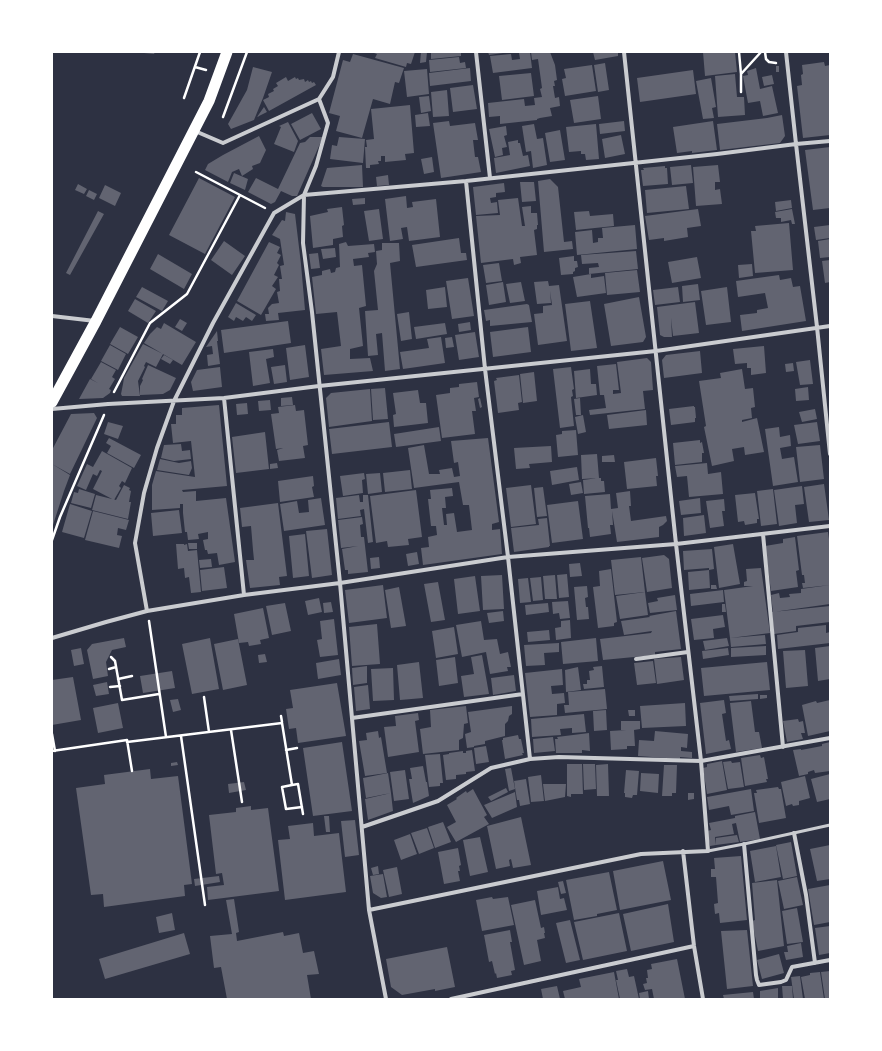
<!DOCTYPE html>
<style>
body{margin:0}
#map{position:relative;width:882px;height:1051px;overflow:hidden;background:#2d3142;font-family:Montserrat,sans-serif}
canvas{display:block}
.frame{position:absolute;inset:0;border:53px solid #fff;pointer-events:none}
</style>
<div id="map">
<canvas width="882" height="1051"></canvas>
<div class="frame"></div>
</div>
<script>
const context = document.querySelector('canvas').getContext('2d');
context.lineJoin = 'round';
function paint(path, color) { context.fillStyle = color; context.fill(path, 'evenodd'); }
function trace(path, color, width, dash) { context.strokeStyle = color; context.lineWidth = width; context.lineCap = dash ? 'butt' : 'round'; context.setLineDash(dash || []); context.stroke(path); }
paint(new Path2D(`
 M144 52H155L154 54 144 53Z
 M371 52H415L411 64 407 63 406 67 375 58 377 54Z
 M421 52H427L426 62 420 63Z
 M431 52H461V56L431 59Z
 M488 52H503V53L489 55Z
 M530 52 532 68 493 73 490 56 511 54 512 60 520 59 519 53Z
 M531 52H550L555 65 557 80 554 81 555 86H553L555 98 559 97 560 106 550 108 552 116 540 118 537 119V120L500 124V116L489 117 488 103 524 99 525 106 535 105 534 98 542 97 540 89 542 88 538 59 532 60Z
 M593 52H618V56L595 60Z
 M703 52H735L737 72 705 76Z
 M353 54 404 68 399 83 395 82 390 104 373 99 362 138 336 131 340 116 329 113 343 60 350 62Z
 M459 57 460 63 465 62 466 68 430 72 429 60Z
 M824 62 825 66 830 65V135L803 138 797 86 802 85 801 75 803 74 802 65Z
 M605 63 609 90 598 92 594 65Z
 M592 65 596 91 565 96 562 79 566 78 564 69Z
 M776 66H779V72H776Z
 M253 67 272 72 263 98 254 120 231 129 228 124 247 90Z
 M470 68 471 81 430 86 429 73Z
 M756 68 760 89 772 86 778 113 763 116 760 101 748 103 743 76 748 75 747 71Z
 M427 69 429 94 407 97 404 71Z
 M693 70 696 94 640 102 637 78Z
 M531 73 534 96 502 100 499 76Z
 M735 74 737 97H744L745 115 718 117 715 76Z
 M772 75 774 84 764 86 762 77Z
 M286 77 288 81 295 77 296 79 298 78 299 80 304 79 305 82 308 80 309 82 311 81 312 83 314 82 316 85 269 111 263 100 269 97 268 94 274 91 273 89 278 86 276 83Z
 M711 78 716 107 712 108 714 118 703 119 696 81Z
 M473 85 477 109 453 112 450 88Z
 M447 90 449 116 433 117 431 92Z
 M429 96 431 111 421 113 419 97Z
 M598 96 601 119 574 123 570 100Z
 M410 105 414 153 405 154 406 160 385 162V156H381V161H378L379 164 370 165V168H366L365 147H367L366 140 374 139 371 109Z
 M264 107 267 112 257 117Z
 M312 113 321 129 300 140 291 124Z
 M428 113 430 126 416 127 415 115Z
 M782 115 785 136 780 143 720 150 717 124 767 118Z
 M449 121 450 126 475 123 478 140H473L475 157H478L481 172 441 178 433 123Z
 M624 121 625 131 600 134 599 124Z
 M713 121 717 150 692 153V151L677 153 673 127Z
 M288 122 298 141 294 152 274 144 281 127 279 126Z
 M534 124 537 139 543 138 547 165 533 168 531 151 526 152 522 126Z
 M596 124 599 159 586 160 585 154H581V151L569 152 566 127Z
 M506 126 507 135 504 136 507 147 502 148 503 155 495 157 489 129Z
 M560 130 565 160 550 162 545 133Z
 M621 135 625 154 605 158 602 139Z
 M259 136 266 150 260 163 252 166 253 169 242 176 239 169 232 172 228 182 205 170 208 164 223 155Z
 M310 137H323L297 196H292L281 191 275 202 271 204 248 192 256 178 278 189 300 143 305 142Z
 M339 137 365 139 363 163 330 159 332 145 337 146Z
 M518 140V143H520L523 156 528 155 530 166 496 173 494 158 510 155 508 142Z
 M830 147V208L813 210 805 150Z
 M432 157 434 172 424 174 421 159Z
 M362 165 363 187H323L321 186 327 168Z
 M691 165 693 183 672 185 670 167Z
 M718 165 720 182H715V190L720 189 722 204 696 206 693 167Z
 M665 166V168H667L668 184 643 186 641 170H644L643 168Z
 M234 173 248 179 245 190 230 183Z
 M388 175 389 185 377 186 376 177Z
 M199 178 235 197 205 254 169 235Z
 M550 179 558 187 564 242 572 241 573 249 544 252 538 181Z
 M520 182H534L536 201 522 202Z
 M504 183 505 192 496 193V197L490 198 491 203 497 202 498 213 476 215 473 187Z
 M78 184 87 189 84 194 75 190Z
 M105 185 121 193 115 206 99 198Z
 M686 186 689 209 647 213 645 190Z
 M89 190 97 194 94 200 86 196Z
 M406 196 407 208 413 207 412 202 436 199 440 237 409 241 407 227 401 228 403 239 390 241 385 199Z
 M365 198V204L353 205 352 199Z
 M518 198 522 226H525L522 207 531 206V213H537L538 225H537V229L534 230 537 255 520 257 521 263 514 265 513 259 481 263 476 216 500 215 498 200Z
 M791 200 792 208 776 211 775 202Z
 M342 207 344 225 342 226 343 237 333 239V245L313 248 310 216 328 212 327 209Z
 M379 209 383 239 369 241 364 211Z
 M698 209 701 226 687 228 688 237 664 241V238L649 240 645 216Z
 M792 209 795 224H792L791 220 781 222V218H776L775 212Z
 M98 211 104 214 70 275 66 273Z
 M589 211 590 216 613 214 614 226 576 230 574 212Z
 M286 212 295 214 301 264 305 310 278 313 279 320 266 321 265 314H269L268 308 272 304 279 303 277 292 280 291 279 279H282L280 266 284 265 280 239 272 235 282 220 285 221Z
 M789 223 793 270 755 273 751 231H756L755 226Z
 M635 225 637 249 577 255 575 232 592 230 593 243 598 242V238H603L602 228Z
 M830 225V238L816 240 814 227Z
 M459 238 461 253H466L467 260 416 267 412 245Z
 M830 239V257L820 258 818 241Z
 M224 241 245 256 232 275 211 260Z
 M269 242 280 247 277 253 281 255 277 263 279 265 274 275 278 277 272 286 276 289 261 315 237 301Z
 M346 242 348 246 374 244 375 252 368 253 369 257 353 259 354 266 362 265 366 306 359 308 363 346 350 349V359L370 358 373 371 324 375 321 349 341 346 337 312 316 314 312 277 322 275V271L330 269 331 273 335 272 336 268 340 267 339 244Z
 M382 243H399L400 261 390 263 400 369 385 371 382 333 376 334 378 355 368 356 365 311 378 310 374 271 377 264 376 251 382 250Z
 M335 248 336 257 323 259 321 249Z
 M636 251 638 269 589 274V268L599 267 598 263 582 264 581 255Z
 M318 253 320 268 311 269 309 254Z
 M158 254 192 274 184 289 150 269Z
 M574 256V261H577L578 267 575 268V271L573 272V274L561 275 559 258Z
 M697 257 701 278 672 283 668 262Z
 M830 260V282L825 283 822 261Z
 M499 263 502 281 486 283 483 265Z
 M752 264 753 276 739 278 738 265Z
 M637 270 640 292 607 295 605 273Z
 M591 274V278L604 276 606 293 577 297 573 277Z
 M779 275 780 280 791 278 793 287 800 286 806 321 742 331 740 315 757 313V310L768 308 765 293 738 297 736 281Z
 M468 278 474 316 452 319 446 281Z
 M548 281 549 286 559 285 567 341 538 345 534 314 543 313V306L552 305 550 291 551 303 537 304 534 282Z
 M503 282 506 302 489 305 486 285Z
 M521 282 525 301 510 303 506 284Z
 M698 284 700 300 683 302 682 286Z
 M142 287 168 301 162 311 136 297Z
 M445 287 447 307 428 309 426 290Z
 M678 287 680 302 655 305 653 290Z
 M727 287 731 322 706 325 701 291Z
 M639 297 646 337 643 342 611 346 604 304Z
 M135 299 156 311 148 323 128 311Z
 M590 301 597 348 571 351 565 304Z
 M695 302 699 333 673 336 671 318 672 337H664L660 335 657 307Z
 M236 303 256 315 252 321 246 317 243 321 236 317 234 321 228 317Z
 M527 304 529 305 532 322 490 326V320L486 321 484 310Z
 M409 312 412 339 401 341 397 314Z
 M180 319 187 323 182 331 175 327Z
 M288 321 291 343 224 353 221 330Z
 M470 322 471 330 459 332 458 324Z
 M164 323 196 342 182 365 144 343 150 334 157 327 161 329Z
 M445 323 447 334 416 339 414 327Z
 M120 327 138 337 128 354 110 344Z
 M528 327 531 352 493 357 490 332Z
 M217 331 218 341H217L220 364 208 366 207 355 213 354 212 346 206 347Z
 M475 332 479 357 459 360 455 335Z
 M441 337 445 363 403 369 400 352 429 348 427 339Z
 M452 337 454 347 446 348 445 338Z
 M143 344 163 354 156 367 146 362 144 366 145 367 138 381 140 396H122L121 394 123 384 124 378Z
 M110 345 126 354 118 370 101 361Z
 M305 345 309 377 290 380 286 348Z
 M764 346 766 373 751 375V368H747V363L735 364 733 349Z
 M273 349 274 357 266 359 270 383 253 386 249 352Z
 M700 351 702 373 664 378 662 360 666 355Z
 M164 355 173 360 170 364 161 359Z
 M647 358 651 362 653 390 643 391 645 409 590 415 589 410 606 408 604 395H600L597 366 616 364 619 390H613V394L621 393 617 362Z
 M810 360 813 384 800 385 796 362Z
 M101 362 116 370 112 377 115 379 109 389 111 390 110 393 103 398 79 399 90 379 98 383 91 379Z
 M793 363 794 371 786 372 785 364Z
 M148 365 176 378 170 390 163 394 140 395V386L143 380 142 379Z
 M285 365 287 382 274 384 271 367Z
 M220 367 222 387 193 391 191 382 197 370Z
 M571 367 574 389 572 390 573 396 571 397 574 426 560 428 553 369Z
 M590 369 591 384H596L597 395 576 398 574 371Z
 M742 369 745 389 753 388 755 407 751 408 752 418 742 420V422L757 418 764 452 745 455 744 447 732 449 734 461 712 466 704 427 706 426 699 381 721 378 720 373Z
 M534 372 537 401 523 403 520 374Z
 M519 375 522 402 518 403 519 410 498 413 494 381 497 380 496 378Z
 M477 382 479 397 474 398 476 411H472L475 434 442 438 436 395 450 393V388L459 387V384Z
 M808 387 809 400 796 401 795 389Z
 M385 388 388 419 373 420 371 389Z
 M370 389 372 421 329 427 326 398 331 393Z
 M418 390 420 403H426L428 423 394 427 393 415 396 414 393 393Z
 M292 397 293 405 281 406V398Z
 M480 398 482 407 480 408 478 399Z
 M580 398 581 415H576L574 399Z
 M270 400 271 410 259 411 258 401Z
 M247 403 248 414 237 415 236 404Z
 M219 405 227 486 182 490 183 492 196 491V501L226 498 235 562 219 565 217 553 208 554 207 550H205L203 540 208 539V532L198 534 199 539 188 540 187 532H185L183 513V504H180V508L152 510V485L156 471 195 477 191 441 173 443 171 424H176V415H182V408Z
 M295 405 296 411 304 410 308 445 303 446 305 458 279 461 277 450 283 448 276 449 271 414 279 413 278 407Z
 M694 406V407H695L696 418H695V422L671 425 669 409Z
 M815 409 817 419 802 422 799 412Z
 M646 410 647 425 609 429 607 415Z
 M94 413 97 418 70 474 52 464V450L71 414Z
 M583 415 586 432 578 434 575 417Z
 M108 422 123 426 118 439 104 434Z
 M389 422 392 447 332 454 329 429Z
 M817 422 820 441 798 444 794 425Z
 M439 427 441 441 396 447 394 434Z
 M779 427 780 437 790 435 791 446 780 448 782 459 794 457 798 482 773 486 765 429Z
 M576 430 578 455 558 457 556 435 562 434V431Z
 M265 432 269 469 236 473 232 437Z
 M109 438 141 455 134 468 107 453 111 446 106 443Z
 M488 438 499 522 492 524V530L500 529 502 554 423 565 421 548 429 547 428 537 437 535 436 526H431L428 499H431L430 490 452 488 453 496 445 497 446 508H442L444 525H447L446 514 454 513 457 532 472 530 469 505H463L459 482 414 488 408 448 424 445 429 474H440L439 470 452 468 454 477 460 476 458 462 454 463 451 441Z
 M700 440V443L702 442 704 453H702V462L675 465 673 443Z
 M181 444 182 451 190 450 191 459 174 461 161 458 164 445Z
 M820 445 824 479 800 482 796 447Z
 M551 446 552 462 529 464 530 468 516 469 514 448Z
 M102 451 132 468 125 483 122 481 119 486 121 488 114 500 93 489 102 471 100 470 97 476 93 474 86 490 77 486 87 464 93 467Z
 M597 454 599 478 582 479 581 455Z
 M614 455 615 462H602V456Z
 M656 458 658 476H656L657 486 627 489 624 462Z
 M160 459 179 463 191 461 192 468 189 475 157 470Z
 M277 463 278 468 270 469V464Z
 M707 463 708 474 721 472 723 494 689 497 687 476 677 477 675 466Z
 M52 464 70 475 64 491 52 528Z
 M577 467 579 480 552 485 550 471Z
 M410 470 412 489 385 492 383 473Z
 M364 473 365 479 362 480 363 493 343 496 340 476Z
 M380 473 382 492 368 494 366 474Z
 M313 476 314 486 312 487 314 497 280 502 278 481Z
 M598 478H601V481H604L605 492 584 494 583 480Z
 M581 482 583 493 571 495 569 484Z
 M824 484 829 520 809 522 804 487Z
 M124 485 130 488 129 490 131 491 129 502H131L128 519 92 510 96 495 116 500Z
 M531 485 536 524 511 527 506 488Z
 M802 486 804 504 795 505 797 523 779 526 774 490Z
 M543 487 547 516 537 517 534 488Z
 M79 489 95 494 91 508 71 503 74 492 78 493Z
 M773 489 777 524 761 526 757 491Z
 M416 490 422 537 408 539 409 545 388 547 387 541 376 543 370 496Z
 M630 491 631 506H629L631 521 666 516 667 521 663 525 659 527V537L617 542 612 511 613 525H610L611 534 590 537 589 528H588L585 496 610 494 611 509 618 508 616 493Z
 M755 493 759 519H757V523L745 525 744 521 738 522 735 495Z
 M359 495 360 502H363V506V495H368L373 542 368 543 364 509 360 510 361 516 338 519 336 498Z
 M321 498 325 525 284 531 280 504 297 501 299 513 309 512 308 500Z
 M700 498 701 513 681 515 679 501Z
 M724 499 725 511H722L724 526 710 528 706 501Z
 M578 501 583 539 552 543 547 505Z
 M278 503 287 576 279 577 280 585 250 588 246 560H254L253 550 251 526 242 527 240 508Z
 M70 504 92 511 84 538 62 532Z
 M179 510 182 533 153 536 151 513Z
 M93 511 129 520 126 530 118 528 117 535 122 536 119 548 85 540Z
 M704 515 706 533 684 536 683 518Z
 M362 517 363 524 360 525 361 537H364L368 572 348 574V570H345L342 549 358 546 341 548 338 520Z
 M547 518 550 546H549V547L514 552 511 528 539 525 538 519Z
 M327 529 332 575 312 578 306 531Z
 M828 532 830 546V585L803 588 802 583H805L804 575H802L797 536Z
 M305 534 309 576 293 578 289 536Z
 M795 537 799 570 796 571 798 587 771 591 765 546 783 543V539Z
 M188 543H197V549H189Z
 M176 544H184V545L187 544 188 551 197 550 201 592 191 593 189 577 185 578 184 568 178 569Z
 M733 544 740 584 719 588 714 547Z
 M712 549 714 569 709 570V568L684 570 683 551Z
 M417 552 419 564 408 566 406 554Z
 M664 555 669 559 672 588 647 592 642 558Z
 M379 557 380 568 371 569 370 558Z
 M641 557 645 592 615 595 611 560Z
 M211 559 212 567 200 568 199 560Z
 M580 563 582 576 570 577 569 564Z
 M224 567 227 588 202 591 200 570Z
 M761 568 770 633 730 638 724 590 753 586H744V582L747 581 746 569Z
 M611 569 617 622 614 623V626L598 628 593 587 600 586 599 571Z
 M709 570 710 588 689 590 688 572Z
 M567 574 569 597 559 598 557 575Z
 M502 575 504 609 483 610 481 576Z
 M555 575 557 599H545L543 576Z
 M475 576 480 611 458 614 454 579Z
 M541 577 543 600 533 601 530 578Z
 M528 578 531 602 520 603 518 579Z
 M438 582 445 620 431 622 424 584Z
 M383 585 387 618 349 623 345 590Z
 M711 585H716L717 589H711Z
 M830 585V604L773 612 771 595 779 593 780 598 790 597 789 594 801 593V589Z
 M587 586 588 597 585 598 586 607H588L589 619 577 620 574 587Z
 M399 587 406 626 391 628 385 590Z
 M723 590 724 602 691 606 690 594Z
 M645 592 648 615 620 619 616 596Z
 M675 595 677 610 650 613 648 603 658 601 657 598Z
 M319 598 322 612 308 615 305 601Z
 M568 601 570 618 560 619 559 613 553 614 552 602Z
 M331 602 333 612 324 613 323 603Z
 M285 603 291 631 272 635 266 606Z
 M548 603 549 612 526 615 525 605Z
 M722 604H725L726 612H722Z
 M830 606V622L796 626V631L774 634 772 612Z
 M263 608 269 638 260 640 261 644 249 646 248 642 239 643 234 614Z
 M503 611 504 621 489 623 487 613Z
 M676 611 681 649 655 652V655L603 660 600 639 651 633 652 631 624 635 621 621 650 617 649 616Z
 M723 615 725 627 713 629 714 638 694 640 691 619Z
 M334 619 338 655 320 657 317 640 322 639 320 621Z
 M570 620 571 638 556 640 555 628 561 627V621Z
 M481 621 484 640 497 639 500 654 508 652 511 667H507L508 671 490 674 486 652 462 657 456 625Z
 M377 624 380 664 352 666 349 627Z
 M826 625V633L830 632V643L778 649 777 635 798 632V628Z
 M454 627 458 654 436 658 432 631Z
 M549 630 550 640 528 642 527 632Z
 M765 635 766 644 731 647 730 638Z
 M124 638 126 647 112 650 106 662 108 676 93 679 87 650 92 644Z
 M210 638 219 689 192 694 182 644Z
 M596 638 598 661 563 664 561 642Z
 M727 638 729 646 705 650 703 641Z
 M238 639 247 685 223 690 214 644Z
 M559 643V652L544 653 545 665 526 666 524 645Z
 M766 646V655L731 657V648Z
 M830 646V679L818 681 815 648Z
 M81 648 84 664 74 666 71 650Z
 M728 648 729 655 703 659 702 651Z
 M805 650 808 686 786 688 783 651Z
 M265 654 267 662 259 663 258 655Z
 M482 655 489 694 464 697 461 676 474 674 471 657Z
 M455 657 458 683 439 686 436 660Z
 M681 657 684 680 657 684 654 659Z
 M339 659 341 675 318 679 316 663Z
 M653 661 656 683 637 685 634 663Z
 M419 662 423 698 400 700 397 665Z
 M767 662 770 690 704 696 701 668Z
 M367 666V683L353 685 352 668Z
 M602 666 604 687 584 689 583 684H587V680H590L589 671 594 670 593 667Z
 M578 667 581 690 566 692 565 670Z
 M393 668 394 700 373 701 371 669Z
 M562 669 563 685 551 686 552 694 564 693 565 703 557 704V715L530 717 525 673Z
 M172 671 175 688 143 693 140 676Z
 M514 675 516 691 493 695 491 678Z
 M73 677 81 720 52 725V680Z
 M107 682 109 694 96 696 93 685Z
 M337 683 346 736 298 743 296 728 289 729 286 709 293 708 290 690Z
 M368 685 370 709 356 711 354 687Z
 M605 689 607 709 565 713 564 705H569L568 692Z
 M758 694V699L730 701 729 696Z
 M760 695H767V698L760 699Z
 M178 699 181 710 173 712 170 700Z
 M724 700 726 713 722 714 726 741 729 740 731 749 706 754 700 703Z
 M830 700V731L808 736 802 705 816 701 817 703Z
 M751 701 755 732H759L762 748 736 752 730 703Z
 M118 703 123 728 98 733 93 708Z
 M685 703 686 726 642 728 640 706Z
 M466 706 468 723 464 724 463 738 459 740V750L423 754 420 729 431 727 430 710Z
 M512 706V714L509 716 508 721 505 724V736L485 741V744L474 746V747L467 748 465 734 471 732 468 712Z
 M606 710 607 730 594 731 593 711Z
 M628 710H635V716H629Z
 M418 713 419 720 415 721 419 752 388 757 384 727 396 726 395 716Z
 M584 714 586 732 572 733V728L560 729 561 735 532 737 531 719Z
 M798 719 799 722 803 721 805 733H801L803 739 787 742 783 721Z
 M621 721H640V729L634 730 635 746H627V749L611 750 610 731 626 730H621Z
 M378 731 379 738 381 737 387 773 365 776 359 741 367 740 366 733Z
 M655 731 688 734 687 748 681 747V751L692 752V758L680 757V759L638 756 639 740 654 741Z
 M589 733 590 751 582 750V753H556L555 739H558L557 737Z
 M518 735 519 739H521L524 753H522L523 755 505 759 502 740H503V738Z
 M553 737 555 751 534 753 533 739Z
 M342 742 352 811 313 816 303 748Z
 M830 742V771L815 773 814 770 808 772V774L799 776 793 750 801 749V750L822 746V744Z
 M486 746 489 762 476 764 474 748Z
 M472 750 475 771 466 772V774L456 775V779L446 780 443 755 449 754V753L463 751V753H466V751Z
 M440 754 443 783H440V786L429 787 425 755Z
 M760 755 761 758 764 757 768 779H766L767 782 745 786 741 758Z
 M722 761 727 790 707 794 703 768 707 767V764Z
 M731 761 732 763 740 762 744 787 728 789 723 762Z
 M177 762 178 765 171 766V763Z
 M567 764H582L583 794H571V797L567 796Z
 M583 764H595L596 789 584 790Z
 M608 764 609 796H597L596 765Z
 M664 765H677L676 793H672V796H662Z
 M423 766 426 782H427L429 796 413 803 409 779H412L410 768Z
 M511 768 515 789 509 791 505 769Z
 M150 769 151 779 178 776 192 884 184 885 185 896 104 907 103 894 91 895 76 788 105 784 104 775Z
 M405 770 409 799 394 801 390 772Z
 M626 770 639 771 637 795H633L632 798 625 797V793H624Z
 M388 773 391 793 366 798 363 778Z
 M641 773 659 774 658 793 640 791Z
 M830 774V799L817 802 811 779Z
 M541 775 544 801 531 802 528 777Z
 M805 776 810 798 799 801V805L793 806 792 804 786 806 781 782Z
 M526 779 530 804 520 806 519 800H517L514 781Z
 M244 782 246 790 229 793 228 784Z
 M543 784H566L565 797 545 801Z
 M778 787 779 789H781L786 818 759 823 754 793H757L756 790Z
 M506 788 508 792 491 801 488 797Z
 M473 789 487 815 484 817 489 824 456 842 447 827 456 822 447 805 457 799 456 798 466 791 467 793Z
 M751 789 754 811 731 815 729 806 709 810 707 797Z
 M515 792 517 807 492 818 484 805Z
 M391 793 393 811 368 820 365 799Z
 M688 793H694V799L688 800Z
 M251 806V810L268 808 279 891 208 900 207 887 224 885 222 873 216 874 209 815 236 812V808Z
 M755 812 760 839 740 842 736 823 732 824 734 834 715 837 716 845 710 846 707 831 711 830 709 823 735 818V816Z
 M324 816H329L330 832H326Z
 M521 817 531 865 513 868 511 859 509 860 510 866 496 869 487 826Z
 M355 820 359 855 345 857 341 821Z
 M443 822 451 842 435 848 428 827Z
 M313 823 314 836 339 833 346 892 285 900 278 840 290 839 288 826Z
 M427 828 434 848 419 854 411 833Z
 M410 834 417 854 401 860 394 840Z
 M737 835 739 842 716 845V838Z
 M480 837 488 872 470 876 463 840Z
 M791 842 797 876 783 879 776 845Z
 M830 845V879L817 881 810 849Z
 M776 846 781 877 755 882 750 851Z
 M458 848 461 865 459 866 460 871H458L460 881 444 884 438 852Z
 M741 856 747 920 720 923 719 913 715 914 714 904 718 903 716 877H711V869H715L714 858Z
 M663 861 671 900 620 910 613 871Z
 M378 866 379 874 373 875 371 868Z
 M397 867 402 894 389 897 383 870Z
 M609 872 617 910 597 914V916L574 920 566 880Z
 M383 874 387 897 381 898 373 893 370 876Z
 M219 876 220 882 195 886 194 879Z
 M797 877 803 905 784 909 778 881Z
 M777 880 784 946 758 951 752 921 755 920 752 883Z
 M563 881 566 893 561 894 558 882Z
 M830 885V922L814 925 808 889Z
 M558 887 560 899 564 898 567 910 541 915 537 891Z
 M492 897 493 899 508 897 514 925 482 931 476 900Z
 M234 899 239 932 236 933 237 941 283 932 284 936 299 933 303 953 314 951 319 974 307 975 311 999H227L221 967 214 968 210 936 232 934 226 900Z
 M535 900 541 928 544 927 545 933H544L545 938 537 940 541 961 524 965 511 905Z
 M668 904 674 942 631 951 623 914Z
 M797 908 803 942 787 944 782 911Z
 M172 913 175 930 159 933 156 917Z
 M619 913 627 951 583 960 574 922Z
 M570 920 580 960 566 963 556 923Z
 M830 926V953L819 955 815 928Z
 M510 930 512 942H510L515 970 511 971 512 975 497 978 496 973 495 974 492 961 489 962 484 935Z
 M747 930 753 986 727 989 721 931Z
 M184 933 190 954 105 979 99 959Z
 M801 943 803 957 786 960 784 952H788L787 946Z
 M447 947 455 987 435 991V989L402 995 391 987 386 959Z
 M779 954 784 973 762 979 757 960Z
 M677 959 685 999H654L652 989 645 990 643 984 647 983 646 978H648L647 970 652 969 651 964Z
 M627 969 629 977 634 976 639 999H620L616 980H618L616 971Z
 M830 971V999H825L821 972Z
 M614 972 619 999H565L563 991 581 987 579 979Z
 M820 972 824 999H805L801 977 810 975V973Z
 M800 976 803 999H794L791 977Z
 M557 986 560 999H543L541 989Z
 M782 986H792L793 999H783Z
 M778 988V999H760V991Z
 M648 991 649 999H640L639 993Z
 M753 992 754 999H724L723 995Z`), '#626471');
trace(new Path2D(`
 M739 52 741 74
 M765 52 766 59 769 62 776 63
 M195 67 206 70
 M741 92V74L761 52
 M184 98 200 52
 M223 117 247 52
 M196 172 265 208
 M114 392 150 323 187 294 240 195
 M52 540 60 517 104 415
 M149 621 166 737
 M111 657 115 661 122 700 159 694
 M109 669 116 667
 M118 679 132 676
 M110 687 120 686
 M204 697 209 732
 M281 716 282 722
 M231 730 242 802
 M52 734 55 751
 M181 736 205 905
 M127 742 282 723 292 785 298 784 303 814
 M286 750 297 748
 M52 751 127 740 132 771
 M292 785 282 787 286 809 302 807`), '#fff', 2.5);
trace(new Path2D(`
 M708 851 744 844 830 825`), '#caccd0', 3);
trace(new Path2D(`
 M476 52 490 178
 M786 52 796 144 817 327 830 454
 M319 99 333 77 339 52
 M195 131 223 143 319 99
 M466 181 485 369 508 557 530 759
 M304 195 303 243 312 312 340 583 369 910 386 999
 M304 195 466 181 717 154 796 144 830 141
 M52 316 95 321
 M224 398 244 595
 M52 409 108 404 224 398 319 386 656 351 830 326
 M763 534 783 747
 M147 611 135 543 144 493 157 448 174 401 213 323 274 213 304 195 316 166 328 123 319 99
 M52 638 106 622 147 611 244 595 340 583 508 557 676 544 830 526
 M636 659 688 652
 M352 718 523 694
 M362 827 438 801 491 768 530 759 559 757 701 761 830 738
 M794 833 806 895 815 963
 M744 844 756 975 757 980 759 985 781 982 786 980 792 967 830 960
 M683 851 694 946 703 999
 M369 910 641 854 708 851 701 761 676 544 624 52
 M451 999 694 946`), '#caccd0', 4);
trace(new Path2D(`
 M52 402 96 321 209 101 227 52`), '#fff', 11);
</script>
